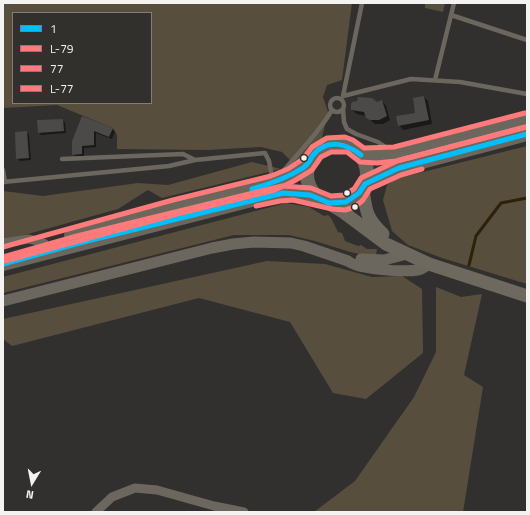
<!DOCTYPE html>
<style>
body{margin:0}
#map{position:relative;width:530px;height:515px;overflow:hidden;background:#31302e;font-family:"Titillium Web",sans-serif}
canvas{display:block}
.frame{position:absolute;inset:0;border:4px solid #f4f3f1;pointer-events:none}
.legend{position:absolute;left:12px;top:12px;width:140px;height:92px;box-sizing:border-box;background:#32302d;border:1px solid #807e7b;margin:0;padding:5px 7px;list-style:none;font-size:12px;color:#f4f3f1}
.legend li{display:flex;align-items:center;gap:8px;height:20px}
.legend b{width:20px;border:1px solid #807e7b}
.north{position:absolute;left:12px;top:463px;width:40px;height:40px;-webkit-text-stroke:3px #32302d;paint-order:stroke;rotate:190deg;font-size:11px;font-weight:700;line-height:16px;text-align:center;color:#f4f3f1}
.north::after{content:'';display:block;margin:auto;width:14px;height:18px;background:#f4f3f1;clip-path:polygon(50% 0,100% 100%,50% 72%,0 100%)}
</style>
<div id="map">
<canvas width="530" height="515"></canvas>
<div class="frame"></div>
<ul class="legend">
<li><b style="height:5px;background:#00bfff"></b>1</li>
<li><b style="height:5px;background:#ff7a7a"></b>L-79</li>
<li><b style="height:5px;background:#ff7a7a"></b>77</li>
<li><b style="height:5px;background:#ff7a7a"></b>L-77</li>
</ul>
<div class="north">N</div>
</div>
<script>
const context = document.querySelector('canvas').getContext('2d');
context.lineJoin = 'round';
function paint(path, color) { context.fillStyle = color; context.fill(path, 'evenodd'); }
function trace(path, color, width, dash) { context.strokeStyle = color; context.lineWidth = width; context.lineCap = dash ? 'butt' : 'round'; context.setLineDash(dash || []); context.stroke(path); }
paint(new Path2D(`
 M3 3H352L342 80 327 85 323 97 328 112 318 155 292 162 282 152 261 147 207 150 117 149V135L113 128 57 105 3 108ZM13 13H151V103H13Z
 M425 3H445L443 12 425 8Z
 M527 146V284L442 258 408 245 392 231 383 200 387 185 395 179Z
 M252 162 281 169 162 198 148 190 118 209 3 241V191L43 196 138 183 168 185Z
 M286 203 309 207 324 216 328 215 331 218 338 232 342 233 345 241 358 246 361 245 367 249H377L376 255 369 256 350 252 315 241 289 235H234L3 293V277Z
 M267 261 325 264 372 277 402 276 422 289 423 353 366 399 333 393 290 322 199 298 12 346 3 339V319Z
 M436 287 461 297 482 294 464 375 483 387 463 512H314L355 481 414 397 436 352Z`), '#584e3e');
paint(new Path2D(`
 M424 97 428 101 432 124 403 130 399 125 416 114Z
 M382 101 386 106 390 120 383 124H375L366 116 357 114 352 110Z
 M82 117 115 131 112 139 96 133V147L84 148V157H76L73 154Z
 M62 120 65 122 66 133 41 135 39 132Z
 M27 132 29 135 31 160 20 161 17 158Z`), '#0007');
trace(new Path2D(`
 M469 265 476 236 501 203 527 198`), '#2d2108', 3);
paint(new Path2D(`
 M424 96 429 120 398 126 396 116 415 113 413 98Z
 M358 97 372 98 377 102 382 100 387 116 379 120H370L366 118 364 112 351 110V105L352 102 357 101Z
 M82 116 113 128 109 137 94 131V145L82 146V154L72 155V141Z
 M63 119 64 131 38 133 37 120Z
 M27 131 29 158 16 159 15 132Z`), '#4b4a48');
trace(new Path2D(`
 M362 3 343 96 411 79 460 82 527 94
 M451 15 527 40
 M435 80 454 3
 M330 105a7 7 0 1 1 14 0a7 7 0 1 1-14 0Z
 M343 109 344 122 347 129 356 134 378 142 390 150
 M62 159 183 154 195 160
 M3 170 5 182
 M281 174C298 153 318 134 332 110
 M3 182 169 166 195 160 265 153 269 161 273 182`), '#6c675e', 4.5);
trace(new Path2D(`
 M3 243 29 239 44 243
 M96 512 112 497 135 488 157 490 214 506 244 512`), '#6c675e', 9);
trace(new Path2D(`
 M361 259 384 260 407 254
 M3 301 212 248 233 244 254 242 291 243 304 246 348 261C358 270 405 272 418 270 422 269 426 266 429 264`), '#6c675e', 11);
trace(new Path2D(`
 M363 189C366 211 366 218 383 234
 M323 200 343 212 386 244 429 264 527 296`), '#6e695f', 13);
trace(new Path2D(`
 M307 174a30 30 0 1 1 60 0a30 30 0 1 1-60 0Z
 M361 155 377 156 395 154 527 120
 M365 184 399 168 527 134
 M71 236 175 207 273 183 291 175 308 164
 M3 264 271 195 296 193 318 197`), '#6c675d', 14);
trace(new Path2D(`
 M252 189C270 184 287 178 303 168 309 164 310 159 314 154 328 138 347 144 361 155
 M3 264 79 243 283 193 310 195 329 203 346 202 359 193 365 184 399 168 527 134`), '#00bfff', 5);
trace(new Path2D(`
 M256 206 280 201 293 200 332 209 345 210 355 207 363 200 370 189 401 175 422 169
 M5 261 177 214 275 190 294 181 312 170 321 157 331 152H347L360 162 377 163 396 161 527 127`), '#ff7a7a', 5);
trace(new Path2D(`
 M3 247 173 200 271 176 288 169 303 159 312 147 327 138 345 137 353 140 364 148 394 147 525 113`), '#ff7a7a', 5);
trace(new Path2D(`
 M3 257 77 236 282 186 311 188 331 196 344 195 354 189 361 178 397 161 525 127`), '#ff7a7a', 5);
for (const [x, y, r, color] of [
 [304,158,3.5,"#f4f3f1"],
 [347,193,3.5,"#f4f3f1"],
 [355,207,3.5,"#f4f3f1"]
]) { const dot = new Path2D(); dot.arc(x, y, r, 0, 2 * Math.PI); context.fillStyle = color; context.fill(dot); trace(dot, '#32302d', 1.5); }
</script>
